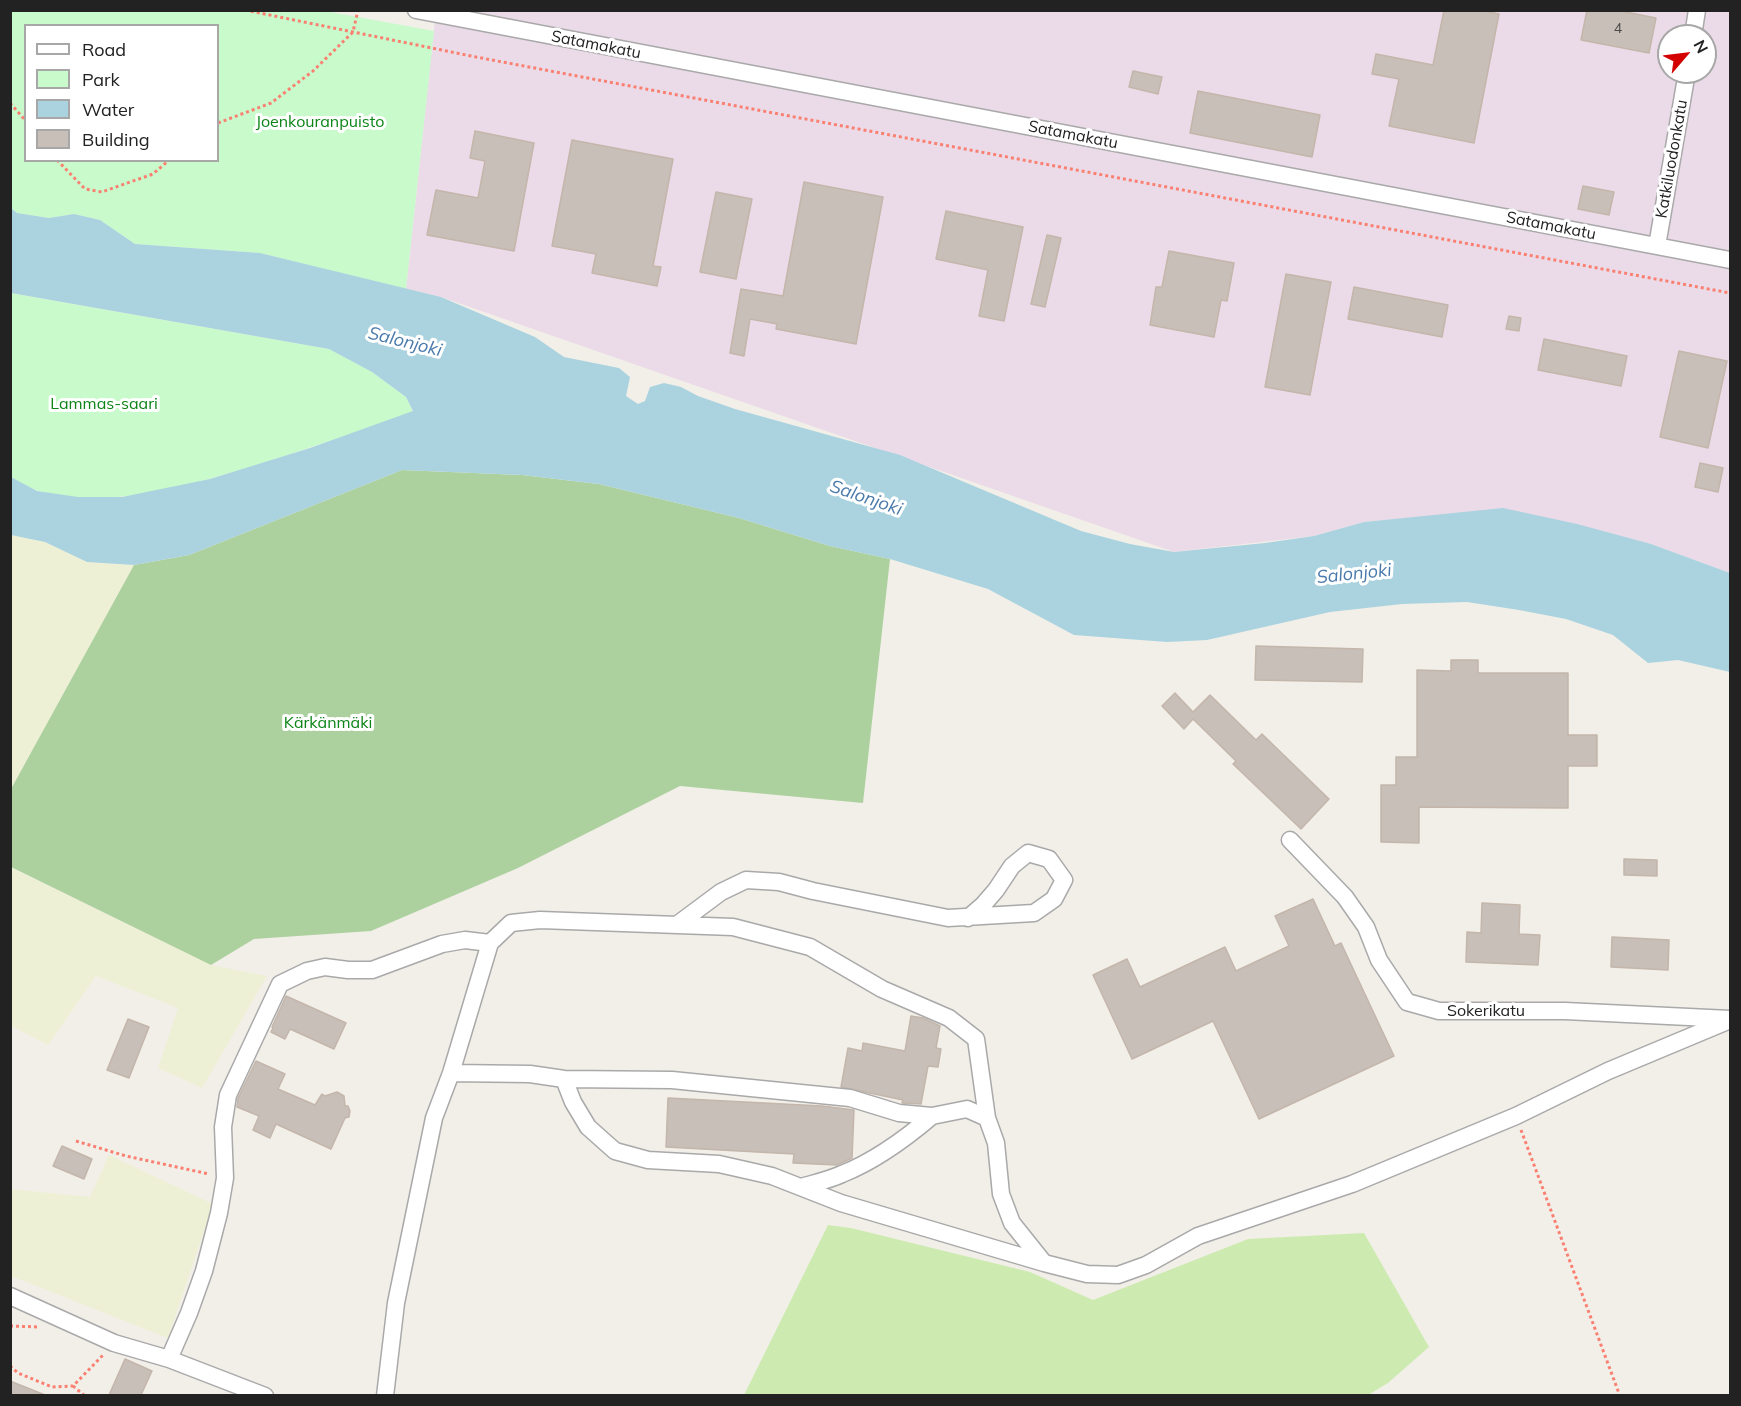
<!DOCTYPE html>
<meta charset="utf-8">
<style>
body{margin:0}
#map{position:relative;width:1741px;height:1406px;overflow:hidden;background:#f2efe9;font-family:Mulish,sans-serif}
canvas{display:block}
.frame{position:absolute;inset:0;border:12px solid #222;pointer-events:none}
.legend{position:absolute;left:24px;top:24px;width:195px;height:138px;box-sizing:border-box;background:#fff;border:2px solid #a7a7a7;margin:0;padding:8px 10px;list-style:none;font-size:18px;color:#222}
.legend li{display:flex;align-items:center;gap:12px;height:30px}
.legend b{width:30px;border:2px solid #a7a7a7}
.north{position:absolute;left:1657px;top:24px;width:60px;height:60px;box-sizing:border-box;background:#fff;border:2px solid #a7a7a7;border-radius:50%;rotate:62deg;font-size:16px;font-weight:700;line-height:24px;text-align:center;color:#222}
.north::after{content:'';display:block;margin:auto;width:21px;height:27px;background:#d40000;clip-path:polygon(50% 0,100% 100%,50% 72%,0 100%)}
</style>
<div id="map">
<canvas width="1741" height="1406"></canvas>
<div class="frame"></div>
<ul class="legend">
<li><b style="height:8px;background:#fff"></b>Road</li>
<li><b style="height:16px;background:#c8facc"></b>Park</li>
<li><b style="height:16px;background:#aad3df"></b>Water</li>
<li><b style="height:16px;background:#c7bfb8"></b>Building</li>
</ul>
<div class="north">N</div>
</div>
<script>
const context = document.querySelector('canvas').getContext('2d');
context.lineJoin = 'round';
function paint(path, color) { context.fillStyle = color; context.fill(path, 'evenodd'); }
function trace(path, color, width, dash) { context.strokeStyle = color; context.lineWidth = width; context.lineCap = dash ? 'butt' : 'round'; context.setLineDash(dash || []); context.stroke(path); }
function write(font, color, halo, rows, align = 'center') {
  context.font = font + ' Mulish,sans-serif'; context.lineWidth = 6; context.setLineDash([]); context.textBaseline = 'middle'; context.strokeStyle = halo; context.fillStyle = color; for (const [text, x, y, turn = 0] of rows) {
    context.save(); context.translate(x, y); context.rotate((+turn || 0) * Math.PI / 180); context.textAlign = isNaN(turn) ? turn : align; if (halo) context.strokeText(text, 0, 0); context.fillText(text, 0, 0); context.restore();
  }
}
paint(new Path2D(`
 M436 11H1730V573L1651 544 1431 516 1364 522 1314 536 1174 552 441 297 406 289ZM1669 36H1705V72H1669Z`), '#ebdbe8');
paint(new Path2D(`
 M11 535 45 542 87 562 134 565 11 789Z
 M10 867 211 965 267 976 202 1088 158 1068 178 1008 96 976 48 1045 11 1026Z
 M109 1155 213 1204 168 1338 11 1276 10 1189 90 1197Z`), '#eef0d5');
paint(new Path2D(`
 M828 1225 851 1228 1030 1272 1093 1300 1248 1239 1364 1233 1429 1347 1388 1383 1368 1395H744Z`), '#cdebb0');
paint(new Path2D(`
 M402 470 522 475 599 484 739 518 830 546 890 559 863 803 680 786 518 868 371 931 254 939 211 965 11 867V789L134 565 189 555Z`), '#add19e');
paint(new Path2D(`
 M10 11H325L434 31 406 289 260 253 135 244 100 220 74 214 49 218 17 213 11 208ZM26 26H218V160H26Z
 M10 293 329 349 372 372 406 397 413 412C360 431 307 449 253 466 186 486 109 510 39 491 29 488 19 481 11 477Z`), '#c8facc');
paint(new Path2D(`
 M11 208 17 213 49 218 74 214 100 220 135 244 260 253 441 297 535 337 564 357 619 368 630 377 626 396 638 404 645 401 650 387 664 383 681 387 698 396 735 409 900 455 1081 531 1130 544 1174 552 1265 543 1314 536 1364 522 1503 508 1577 524 1651 544 1730 573V672L1678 660 1648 663 1613 635 1566 619 1519 610 1467 602 1402 604 1330 612 1207 640 1167 642 1074 635 988 589 890 559 830 546 739 518 599 484 522 475 402 470 189 555 134 565 87 562 45 542 11 535V477L37 491 78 497H122L210 479 310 448 413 411 406 397 372 372 329 349 11 293Z`), '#aad3df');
const building = new Path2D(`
 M1444 10H1480L1499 14 1474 143 1389 126 1399 79 1372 74 1376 54 1433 65Z
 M1587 10H1616L1656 18 1649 53 1581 40Z
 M1133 71 1162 77 1158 94 1129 87Z
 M1198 91 1320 115 1312 157 1190 133Z
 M475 131 534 143 514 251 427 235 436 190 478 198 485 161 470 158Z
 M572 140 673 159 653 266 661 267 657 286 592 273 596 254 552 246Z
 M804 182 883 197 856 344 776 329 777 324 750 319 744 356 730 353 741 289 783 296Z
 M1583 186 1614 192 1609 215 1578 209Z
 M716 192 752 199 736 279 700 272Z
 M946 211 1023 227 1004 321 979 316 988 270 936 259Z
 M1047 235 1061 238 1045 307 1031 304Z
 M1169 251 1234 263 1227 301 1221 300 1214 337 1150 325 1156 287H1162Z
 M1286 274 1331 282 1310 395 1265 387Z
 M1354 287 1448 305 1442 337 1348 319Z
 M1509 316 1521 318 1519 331 1506 329Z
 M1544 339 1627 356 1621 386 1538 370Z
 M1679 351 1727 361 1708 448 1660 437Z
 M1700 463 1723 468 1718 492 1695 487Z
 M1256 646 1363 649 1362 682 1255 680Z
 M1451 660H1478V673H1568V735H1597V766H1568V808L1419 807V843L1381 842V785H1396V757H1417V670L1451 671Z
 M1175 693 1193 712 1210 695 1256 740 1262 734 1329 799 1301 829 1233 764 1236 761 1193 719 1184 729 1162 706Z
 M1624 859 1657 860V876L1624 875Z
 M1313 899 1335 946 1341 943 1394 1056 1259 1119 1213 1021 1132 1059 1093 975 1127 959 1140 987 1225 947 1236 971 1289 946 1275 916Z
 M1482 903 1520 905 1519 934 1540 935 1538 965 1466 962 1467 932 1481 933Z
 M1612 937 1669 940 1668 970 1611 967Z
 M286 996 346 1023 334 1049 290 1029 285 1039 271 1032 273 1028 272 1027Z
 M911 1016 923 1018 940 1026 936 1048 941 1049 938 1067 928 1066 921 1104 902 1103 903 1100 841 1087 848 1048 862 1051 863 1043 905 1051Z
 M128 1019 149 1027 129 1078 107 1070Z
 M256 1061 285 1074 278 1089 315 1105 322 1094 325 1096 337 1092 344 1096 345 1106H348L350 1111 349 1117 345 1118 331 1149 276 1124 270 1138 253 1130 259 1116 237 1107 238 1098Z
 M668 1098 822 1106 854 1110 852 1158 837 1165 793 1163 794 1154 666 1147Z
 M62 1146 92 1159 84 1179 53 1166Z
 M125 1359 152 1371 141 1395H109Z
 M10 1381 45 1395H10Z`);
paint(building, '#c7bfb8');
trace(building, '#c4b6ab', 1.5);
const minor = new Path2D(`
 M416 10 1730 260
 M1693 36 1697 10
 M1657 246 1687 72
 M1290 840 1345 897 1366 927 1379 960 1407 1002 1439 1011H1565L1730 1019
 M678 924 721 892 746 880 779 882 813 891 948 918 1034 913 1054 899 1064 880 1049 859 1028 853 1012 866 996 890 983 905 968 918
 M451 1073 530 1074 564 1079 672 1080 850 1098 899 1113 932 1116 967 1109 987 1118
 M564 1079 573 1102 588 1127 615 1151 648 1160 719 1164 772 1176 841 1203 1044 1263 1087 1274 1118 1275 1146 1265 1198 1236 1352 1184 1516 1116 1608 1071 1730 1020
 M801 1187C815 1183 829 1180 842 1174 875 1161 905 1139 932 1116
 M10 1296 114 1343 169 1359 265 1396
 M169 1359 189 1313 204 1271 219 1213 225 1178 223 1127 228 1095 280 984 307 971 325 967 348 970H372L442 944 465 940 490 943
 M385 1396 396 1303 434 1118 451 1073 490 943 511 923 540 920 733 927 810 947 882 989 949 1018 976 1039 987 1118 996 1143 1001 1194 1012 1223 1044 1263`);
trace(minor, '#a9a9a9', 19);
trace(new Path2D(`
 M245 10 476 57 1730 293
 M10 103 26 121
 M218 123 271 103 313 71 353 32 358 10
 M57 160 85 189 102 192 153 174 169 160
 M1521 1130 1620 1396
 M76 1141 126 1156 209 1174
 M10 1326 40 1327
 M10 1366 18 1373 52 1387 73 1386 104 1354
 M73 1386 85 1396`), '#fa8072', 3, [3, 3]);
trace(minor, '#fff', 16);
write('14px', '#4b4948', null, [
 ["4",1618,29]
]);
write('16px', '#222', '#fff', [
 ["Satamakatu",596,45,11],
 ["Satamakatu",1073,135,11],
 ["Katkiluodonkatu",1672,159,-80],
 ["Satamakatu",1551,226,11],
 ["Sokerikatu",1486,1011]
]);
write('16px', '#0c8416', '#fff', [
 ["Joenkouranpuisto",320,122],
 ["Lammas-saari",104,404],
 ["Kärkänmäki",328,723]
]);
write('italic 18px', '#4a7aab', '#fff', [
 ["Salonjoki",405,342,14],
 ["Salonjoki",866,498,19],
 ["Salonjoki",1354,574,-6]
]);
</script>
